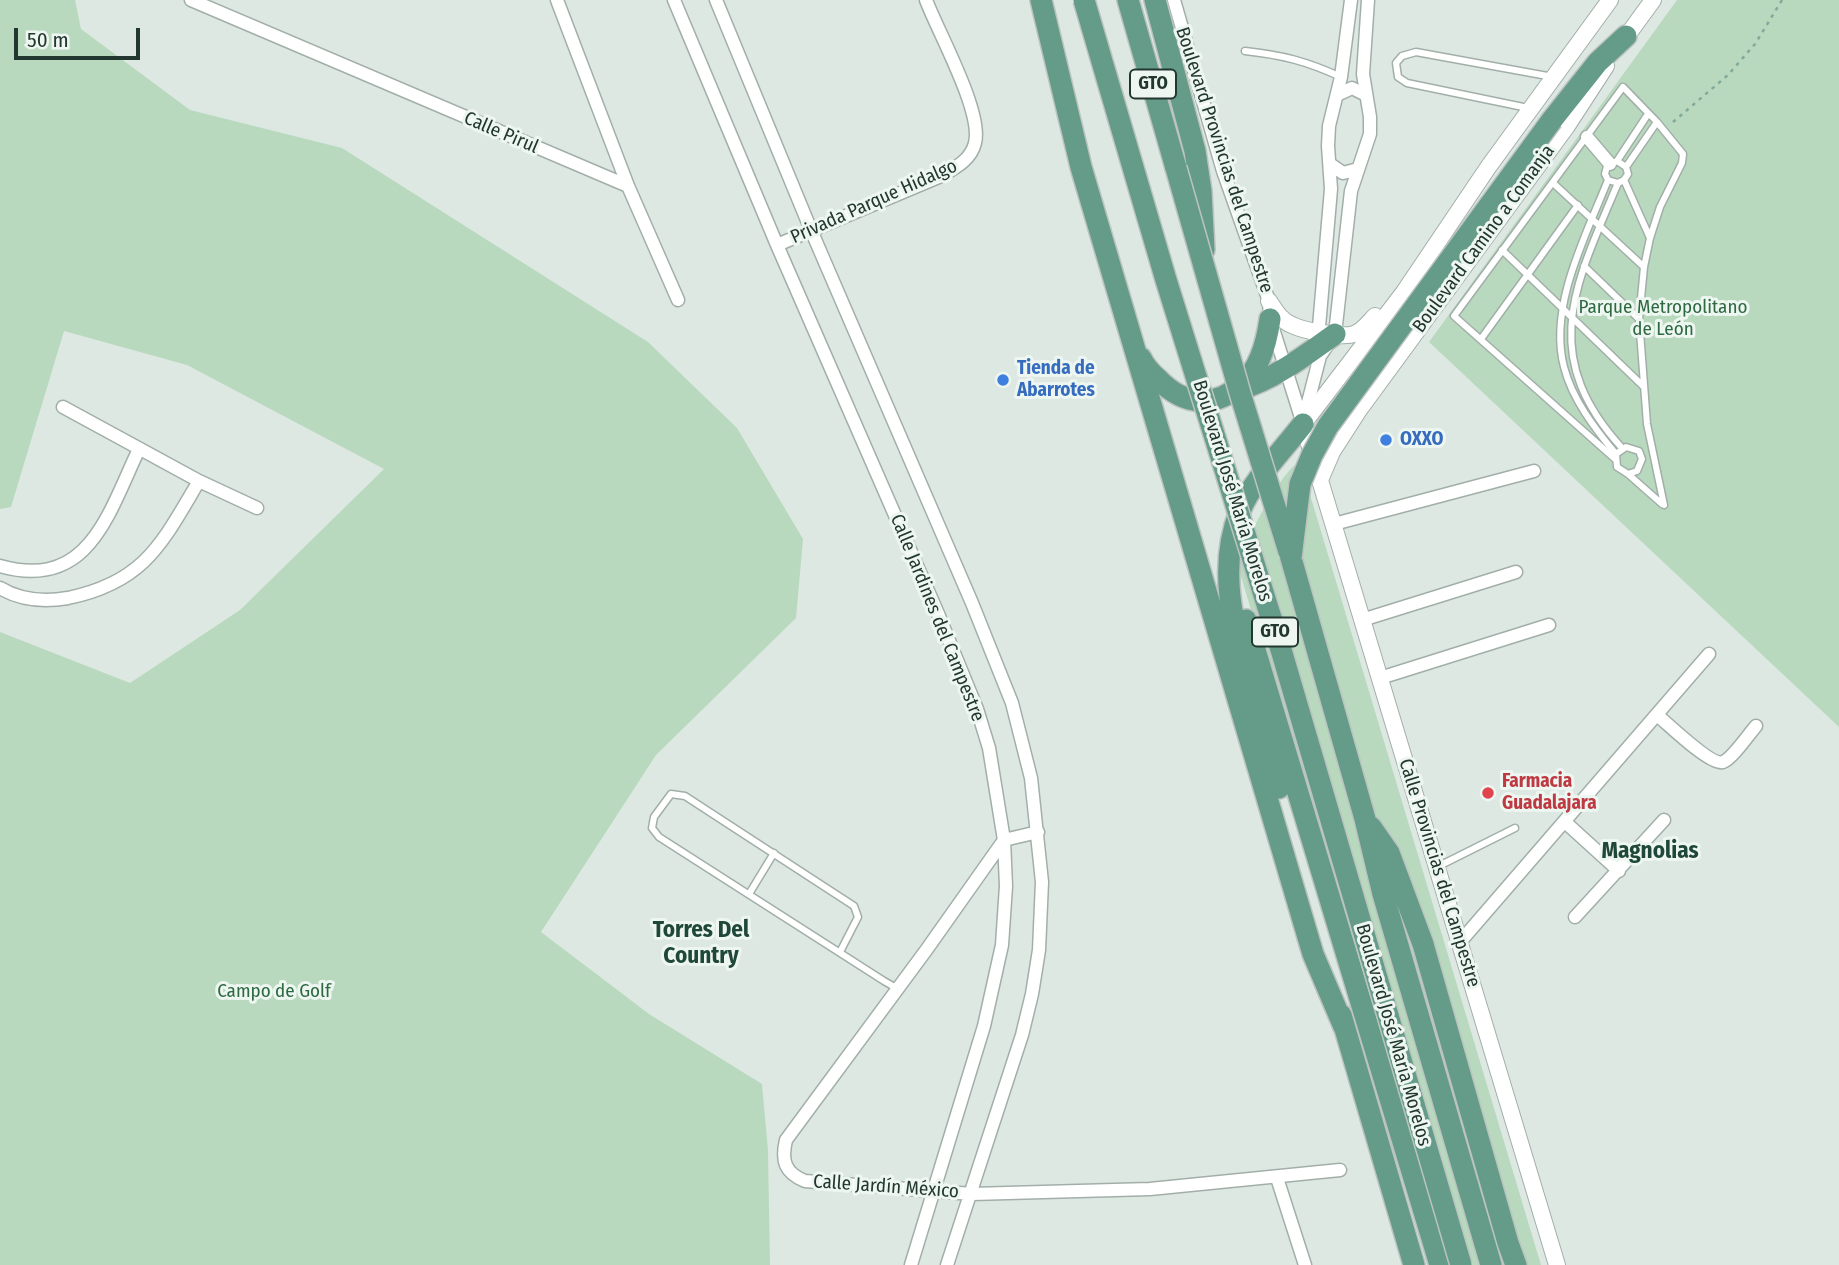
<!DOCTYPE html>
<meta charset="utf-8">
<style>
body{margin:0}
#map{position:relative;width:1839px;height:1265px;overflow:hidden;background:#dee8e3;font-family:"Fira Sans Condensed",sans-serif}
canvas{display:block}
.scale{position:absolute;left:14px;top:28px;width:126px;height:32px;box-sizing:border-box;border:4px solid #21372f;border-top:0;padding-left:9px;font-size:21px;line-height:24px;white-space:nowrap;color:#21372f;-webkit-text-stroke:5px #eef6f1;paint-order:stroke}
</style>
<div id="map">
<canvas width="1839" height="1265"></canvas>
<div class="scale">50 m</div>
</div>
<script>
const context = document.querySelector('canvas').getContext('2d');
context.lineJoin = 'round';
function paint(path, color) { context.fillStyle = color; context.fill(path, 'evenodd'); }
function trace(path, color, width, dash) { context.strokeStyle = color; context.lineWidth = width; context.lineCap = dash ? 'butt' : 'round'; context.setLineDash(dash || []); context.stroke(path); }
function write(font, color, halo, rows, align = 'center') {
  context.font = font + ' "Fira Sans Condensed",sans-serif'; context.lineWidth = 6; context.setLineDash([]); context.textBaseline = 'middle'; context.strokeStyle = halo; context.fillStyle = color; for (const [text, x, y, turn = 0] of rows) {
    context.save(); context.translate(x, y); context.rotate((+turn || 0) * Math.PI / 180); context.textAlign = isNaN(turn) ? turn : align; if (halo) context.strokeText(text, 0, 0); context.fillText(text, 0, 0); context.restore();
  }
}
paint(new Path2D(`
 M0 0H75L81 29 190 110 342 148 648 342 737 428 803 539 796 618 656 755 541 932 649 1014 762 1084 768 1151 770 1265H0V632L130 683 240 610 384 469 187 365 64 331 11 507 0 509Z
 M1677 0H1839V727L1429 342Z
 M1298 463 1302 468 1541 1265H1427L1284 771 1334 888 1237 563C1247 540 1278 475 1298 463Z`), '#b8d9be');
const service = new Path2D(`
 M1245 51C1282 55 1306 61 1341 77
 M1528 108 1407 83 1398 77 1396 63 1402 56 1416 52 1553 77
 M1617 161 1648 114
 M1626 167 1657 122
 M1608 180C1586 235 1548 307 1564 367 1572 399 1595 429 1616 454
 M1624 180 1650 238
 M1553 183 1644 267
 M1618 183 1608 180 1605 174 1607 166 1617 161 1626 167 1628 174 1624 180 1618 183C1575 285 1537 355 1622 448
 M1502 250 1643 386
 M1584 266 1639 319
 M1481 339 1578 205
 M1615 459 1454 316 1623 87 1657 122 1683 154 1682 163 1660 207 1650 238 1644 267 1639 319 1647 424 1664 505
 M1628 474 1637 471 1642 459 1639 451 1626 447 1616 454 1617 467 1628 474 1662 504
 M1439 866 1515 828
 M749 894 774 853
 M840 952 858 917 854 906 685 796 671 794 654 817 652 828 659 837 884 981 898 989`);
const minor = new Path2D(`
 M191 0 628 186
 M557 0 628 186 678 300
 M674 0 777 245 939 616 977 709 989 748 1004 840 1006 886 1002 945 984 1026 911 1265
 M716 0 811 230 972 603 1012 703 1031 778 1042 882 1039 950 1032 994 1022 1035 947 1265
 M1174 0 1223 171 1269 301 1270 319 1303 424
 M1337 95 1352 88 1366 95
 M1587 137 1610 164
 M1330 164 1343 173 1358 169
 M777 245 941 176C955 168 971 160 975 143 983 112 938 32 926 0
 M1318 338 1331 189 1328 146 1329 126 1341 77 1351 0
 M63 407 199 481 257 508
 M1304 418 1320 356 1335 334 1351 191 1370 134V117L1363 74 1368 0
 M1334 524 1534 471
 M0 566C89 591 108 514 139 449
 M0 588C20 600 45 602 68 598 145 582 162 543 199 481
 M1362 620 1516 572
 M1380 678 1549 625
 M1657 715C1668 724 1711 766 1723 762 1732 759 1749 734 1756 726
 M1565 822 1619 871
 M1038 832 1004 840 927 949 786 1140C781 1161 785 1173 805 1181L972 1194 1150 1189 1340 1170
 M1575 917 1664 820
 M1460 942 1709 654
 M1277 1178 1305 1265`);
const tertiary = new Path2D(`
 M1621 44 1653 0
 M1269 301C1275 310 1281 321 1292 325 1304 331 1342 338 1354 334 1363 331 1369 322 1375 316
 M1320 480 1332 452 1359 410 1567 126 1606 66
 M1557 1265 1303 424 1404 292 1489 166 1610 0`);
const primary = new Path2D(`
 M1041 0 1081 167 1313 954 1344 1027
 M1128 0 1176 168
 M1155 0 1195 151 1201 191 1204 250
 M1552 120 1598 62 1626 36
 M1141 358C1145 367 1151 373 1158 379 1184 406 1215 409 1243 383 1260 368 1267 340 1270 319
 M1238 390C1273 380 1306 355 1335 334
 M1291 558 1365 819 1383 894 1491 1265
 M1246 620 1440 1265
 M1279 788C1270 755 1261 722 1251 689 1235 631 1216 571 1240 511 1252 481 1283 450 1303 424
 M1371 827 1389 853 1423 944 1508 1243 1516 1265
 M1341 1015 1414 1265`);
trace(service, '#a2afa9', 9);
trace(minor, '#a2afa9', 15);
trace(tertiary, '#a2afa9', 18);
trace(primary, '#bcc3c1', 24);
trace(new Path2D(`
 M1673 122 1728 75 1755 44 1782 0`), '#81aa9a', 2.5, [3.5, 5]);
trace(service, '#fff', 6);
trace(minor, '#fff', 12);
trace(tertiary, '#fff', 16);
trace(primary, '#659b89', 21);
const primaryBridge = new Path2D(`
 M1084 0 1166 280 1282 653 1461 1265
 M1176 168 1240 393 1289 552
 M1291 558 1300 484 1312 455 1328 426 1552 120`);
trace(primaryBridge, '#bcc3c1', 24, []);
trace(primaryBridge, '#659b89', 21);
for (const [x, y, r, color] of [
 [1003,380,7,"#3f7fe0"],
 [1386,440,7,"#3f7fe0"],
 [1488,793,7,"#e0444e"]
]) { const dot = new Path2D(); dot.arc(x, y, r, 0, 2 * Math.PI); context.fillStyle = color; context.fill(dot); trace(dot, '#eef6f1', 2.5); }
for (const [x, y, w] of [
 [1153,84,46],
 [1275,632,46]
]) { const box = new Path2D(); box.roundRect(x - w / 2, y - 14.5, w, 29, 5); context.fillStyle = '#eef6f1'; context.fill(box); trace(box, '#21372f', 2); }
write('bold 18px', '#21372f', null, [
 ["GTO",1153,84],
 ["GTO",1275,632]
]);
write('19px', '#21372f', '#eef6f1', [
 ["Calle Pirul",501,133,23],
 ["Boulevard Provincias del Campestre",1224,160,72],
 ["Privada Parque Hidalgo",874,202,-24],
 ["Boulevard Camino a Comanja",1484,239,-54],
 ["Boulevard José María Morelos",1232,491,73],
 ["Calle Jardines del Campestre",937,618,68],
 ["Calle Provincias del Campestre",1439,873,73],
 ["Boulevard José María Morelos",1393,1035,74],
 ["Calle Jardín México",886,1187,4]
]);
write('19px', '#2e6a41', '#eef6f1', [
 ["Parque Metropolitano",1663,308],
 ["de León",1663,330],
 ["Campo de Golf",274,992]
]);
write('bold 19px', '#366cbe', '#eef6f1', [
 ["Tienda de",1017,369],
 ["Abarrotes",1017,391],
 ["OXXO",1400,440]
], 'left');
write('bold 19px', '#be3a42', '#eef6f1', [
 ["Farmacia",1502,782],
 ["Guadalajara",1502,804]
], 'left');
write('bold 23px', '#1f473a', '#eef6f1', [
 ["Magnolias",1650,852],
 ["Torres Del",701,931],
 ["Country",701,957]
]);
</script>
